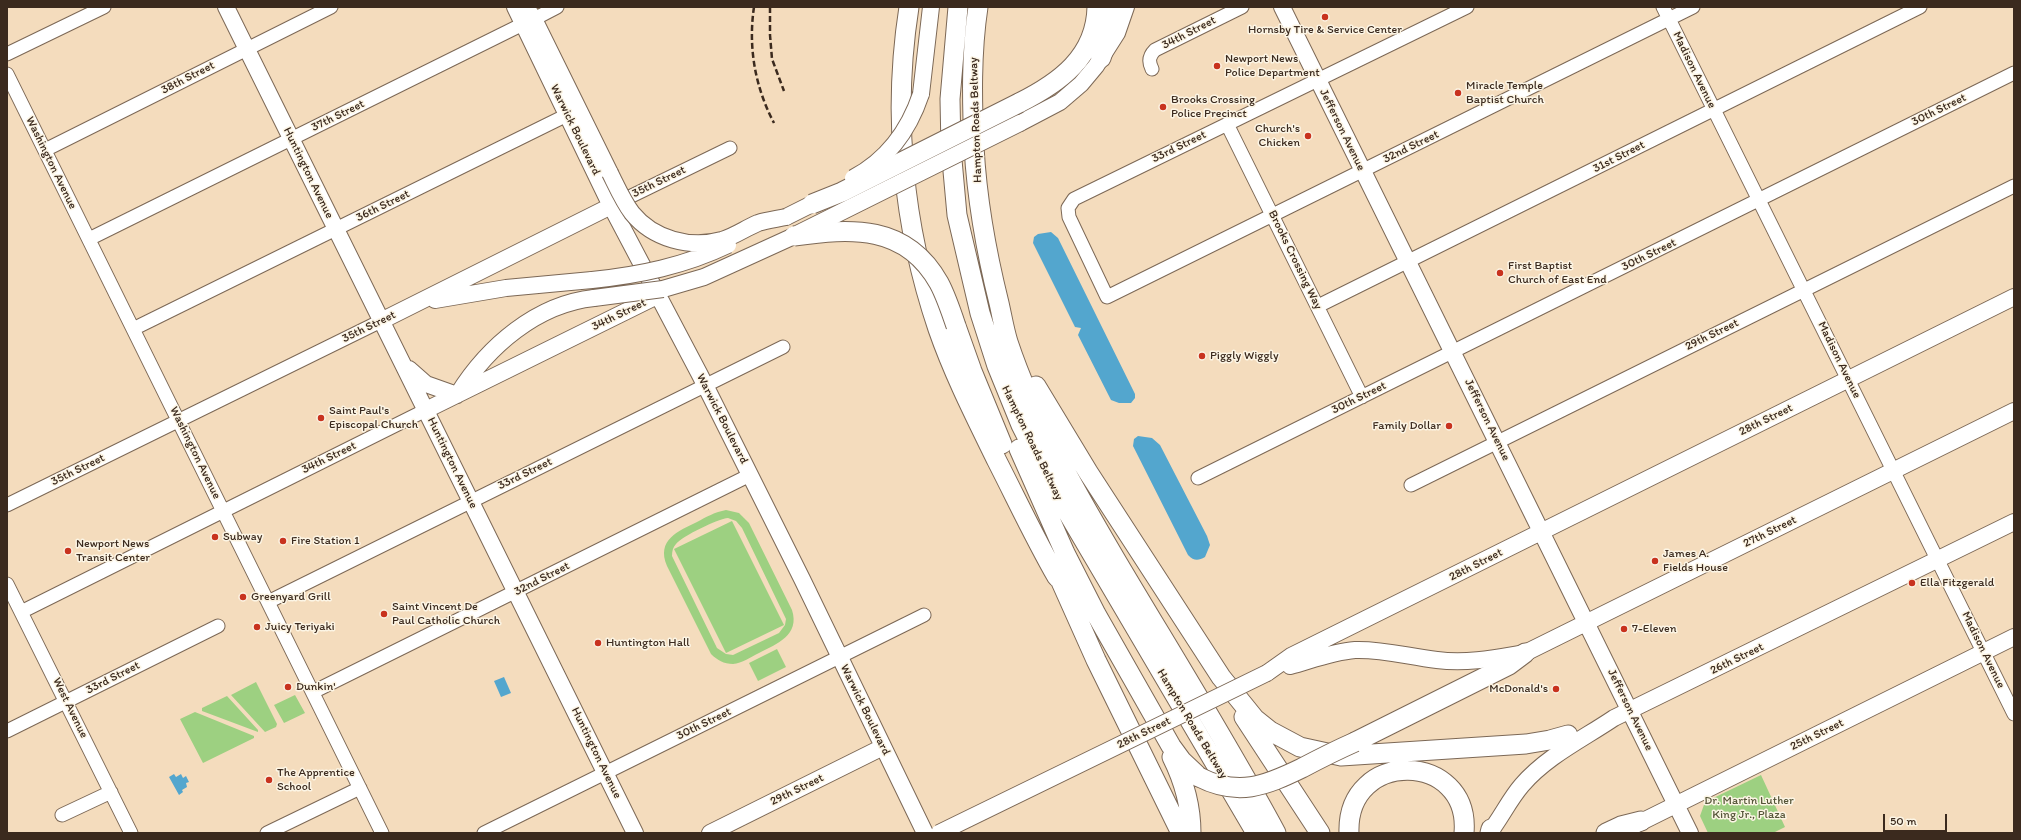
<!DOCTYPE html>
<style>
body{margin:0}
#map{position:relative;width:2021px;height:840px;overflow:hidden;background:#f4dcbd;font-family:Itim,sans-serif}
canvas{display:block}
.frame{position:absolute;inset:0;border:8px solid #3b2a1e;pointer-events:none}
.scale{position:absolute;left:1883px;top:814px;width:64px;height:18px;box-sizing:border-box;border:2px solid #3b2a1e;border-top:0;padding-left:5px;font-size:12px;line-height:14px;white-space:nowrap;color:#3b2a1e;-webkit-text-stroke:3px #fcf5e5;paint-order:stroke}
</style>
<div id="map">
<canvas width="2021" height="840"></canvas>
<div class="frame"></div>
<div class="scale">50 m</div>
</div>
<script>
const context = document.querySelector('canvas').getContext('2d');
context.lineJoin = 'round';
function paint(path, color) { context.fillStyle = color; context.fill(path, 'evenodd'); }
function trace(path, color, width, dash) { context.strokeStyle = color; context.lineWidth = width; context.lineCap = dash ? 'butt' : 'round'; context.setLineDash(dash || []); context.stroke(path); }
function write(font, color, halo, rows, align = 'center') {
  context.font = font + ' Itim,sans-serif'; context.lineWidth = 3; context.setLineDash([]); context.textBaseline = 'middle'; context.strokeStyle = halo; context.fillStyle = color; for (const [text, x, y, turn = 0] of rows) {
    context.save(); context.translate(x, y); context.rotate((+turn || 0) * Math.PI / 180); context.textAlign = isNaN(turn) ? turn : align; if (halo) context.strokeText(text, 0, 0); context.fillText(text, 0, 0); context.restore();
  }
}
paint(new Path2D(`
 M726 510 739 513 749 523 792 610C800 635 777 644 759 653 751 657 742 663 733 664 724 664 717 660 711 654L667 566C656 540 678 531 697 522 706 517 715 512 726 510ZM728 518 736 521 742 528 786 619 785 625 779 633 733 655 726 654 717 648 672 556C672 551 673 547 676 544 682 536 718 519 728 518Z
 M732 521 784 625 726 653 674 549Z
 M777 649 786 667 758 681 749 663Z
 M256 682 277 724 276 727 265 732 231 695Z
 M295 695 305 713 284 723 274 705Z
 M227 696 258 730V732L202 711V708Z
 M195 712 254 736V738L203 763 180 719Z
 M1761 775 1785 827 1773 833H1708L1700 816 1705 802Z`), '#9dd081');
paint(new Path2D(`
 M1051 232 1058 238 1135 394V398L1131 403H1119L1111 400 1078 335 1081 328 1075 327 1033 243 1034 237 1038 234Z
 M1138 436 1152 438 1160 445 1207 536 1210 545 1205 557C1198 561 1194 561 1188 555L1133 446 1134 439Z
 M504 677 511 693 501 697 494 681Z
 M174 774 176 777 181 774 183 778 186 776 189 782 186 783 187 787 182 790 183 792 179 795 169 777Z`), '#53a6ce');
const minor = new Path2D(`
 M1467 7 1074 199 1068 208 1069 217 1107 297 1693 7
 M1663 7 2014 714
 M534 19 557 7
 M7 54 104 7
 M1152 69C1148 61 1149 56 1155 50L1242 7
 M7 74 382 833
 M1227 124 1362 397
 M45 150 331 7
 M615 204 730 148
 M89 239 523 24
 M1318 306 1920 7
 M133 329 567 115
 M1198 478 2014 73
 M1411 485 2014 186
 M7 505 381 321
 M7 584 131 833
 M268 602 783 347
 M21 612 426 410
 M313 692 750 475
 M7 731 218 626
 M62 815 111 792
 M267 833 360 788
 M484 833 924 615`);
const major = new Path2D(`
 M226 7 635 833
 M515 7 611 206 700 375 802 579 925 833
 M526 7 534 19 610 173
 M1282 7 1690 833
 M921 94 931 7
 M1020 123 1060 102 1081 84 1096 66 1117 33 1126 7
 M786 217 812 204
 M663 289 704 277 794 236
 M435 300 506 288 592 280
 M381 321 611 206
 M409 369 426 384 457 395
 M458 394C488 346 537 304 594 298
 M426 410 659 295
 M1290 666C1312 660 1332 652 1355 650 1384 649 1409 657 1437 660 1467 664 1496 658 1525 653L2014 411
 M1267 673 1291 656 2014 297
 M1631 827 2014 637
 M710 833 883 747
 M1489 833C1501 818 1509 800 1522 785 1547 756 1583 739 1614 718L2014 522`);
const highway = new Path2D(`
 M909 7C892 115 903 226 938 329 954 375 976 418 997 461 1017 500 1035 539 1057 577
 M958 7 950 99 951 149 957 215 980 313 997 366 1021 425 1052 486 1256 833
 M978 7C971 53 972 101 974 147 977 200 986 251 999 303 1002 316 1004 329 1008 342 1034 420 1075 490 1116 560 1170 651 1226 740 1276 833
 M1101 58 1109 33 1115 7
 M1019 103C1059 83 1096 57 1097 7
 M956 326 972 371 1002 444
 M1036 386 1088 472 1221 677 1255 719 1270 731 1300 747 1341 756 1526 744 1550 740 1568 735
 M1019 449 1065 553 1096 614 1171 746 1182 761 1199 777
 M1054 566 1096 660 1181 833
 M1244 717 1320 833
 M1355 742 1509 665 1525 653
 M1172 757C1184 781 1191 806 1191 833
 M1349 833C1346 748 1471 751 1464 833
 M1490 833 1491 829
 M1606 833 1621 826 1641 821`);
trace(minor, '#7c6856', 15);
trace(major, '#7c6856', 18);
trace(highway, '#7c6856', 21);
trace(minor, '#fff', 13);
trace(major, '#fff', 16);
trace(highway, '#fff', 19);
trace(new Path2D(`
 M754 7C748 47 755 87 774 123
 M770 7V35L772 59 784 91`), '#3b2a1e', 2.5, [6, 3]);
const majorBridge = new Path2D(`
 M610 173C617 187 623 201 632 213 653 239 690 249 722 240 735 236 746 228 758 223 767 220 777 219 786 217
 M853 178C887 160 909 130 921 94
 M799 233 1020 123
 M592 280C640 275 684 266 728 245
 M594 298 663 289
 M939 833 1267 673`);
const highwayBridge = new Path2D(`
 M812 204 842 192 1019 103
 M794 236C851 228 906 224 939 283 946 296 951 311 956 326
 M1199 777C1238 797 1265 786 1302 768 1319 759 1337 750 1355 742`);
trace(majorBridge, '#7c6856', 18, []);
trace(highwayBridge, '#7c6856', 21, []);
trace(majorBridge, '#fff', 16);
trace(highwayBridge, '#fff', 19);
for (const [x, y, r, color] of [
 [1325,17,4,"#c8321e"],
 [1217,66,4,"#c8321e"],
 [1458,93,4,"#c8321e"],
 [1163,107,4,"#c8321e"],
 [1308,136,4,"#c8321e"],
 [1500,273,4,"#c8321e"],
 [1202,356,4,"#c8321e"],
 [321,418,4,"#c8321e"],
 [1449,426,4,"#c8321e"],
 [215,537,4,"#c8321e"],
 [283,541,4,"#c8321e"],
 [68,551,4,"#c8321e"],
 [1655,561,4,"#c8321e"],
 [1912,583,4,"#c8321e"],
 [243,597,4,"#c8321e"],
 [384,614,4,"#c8321e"],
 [257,627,4,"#c8321e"],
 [1624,629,4,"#c8321e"],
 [598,643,4,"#c8321e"],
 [288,687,4,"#c8321e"],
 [1556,689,4,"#c8321e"],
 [269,780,4,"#c8321e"]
]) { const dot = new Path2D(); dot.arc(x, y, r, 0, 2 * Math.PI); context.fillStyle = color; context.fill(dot); trace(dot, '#fcf5e5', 1.5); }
write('12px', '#3b2a1e', '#fcf5e5', [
 ["Hornsby Tire & Service Center",1325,30,"center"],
 ["Newport News",1225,59],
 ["Police Department",1225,73],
 ["Miracle Temple",1466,86],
 ["Baptist Church",1466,100],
 ["Brooks Crossing",1171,100],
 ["Police Precinct",1171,114],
 ["Church's",1300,129,"right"],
 ["Chicken",1300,143,"right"],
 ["First Baptist",1508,266],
 ["Church of East End",1508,280],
 ["Piggly Wiggly",1210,356],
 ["Saint Paul's",329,411],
 ["Episcopal Church",329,425],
 ["Family Dollar",1441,426,"right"],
 ["Subway",223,537],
 ["Fire Station 1",291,541],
 ["Newport News",76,544],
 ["Transit Center",76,558],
 ["James A.",1663,554],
 ["Fields House",1663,568],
 ["Ella Fitzgerald",1920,583],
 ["Greenyard Grill",251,597],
 ["Saint Vincent De",392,607],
 ["Paul Catholic Church",392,621],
 ["Juicy Teriyaki",265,627],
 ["7-Eleven",1632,629],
 ["Huntington Hall",606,643],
 ["Dunkin'",296,687],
 ["McDonald's",1548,689,"right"],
 ["The Apprentice",277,773],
 ["School",277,787]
], 'left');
write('12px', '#3b2a1e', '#fcf5e5', [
 ["34th Street",1189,33,-27],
 ["Madison Avenue",1694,70,64],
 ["38th Street",188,78,-27],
 ["30th Street",1939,110,-26],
 ["37th Street",338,116,-26],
 ["Hampton Roads Beltway",976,120,-92],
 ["Warwick Boulevard",575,130,64],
 ["Jefferson Avenue",1342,130,64],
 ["33rd Street",1179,147,-26],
 ["32nd Street",1411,147,-26],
 ["31st Street",1619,157,-27],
 ["Washington Avenue",51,163,64],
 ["Huntington Avenue",308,173,64],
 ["35th Street",659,182,-26],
 ["36th Street",383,206,-26],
 ["30th Street",1649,255,-26],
 ["Brooks Crossing Way",1295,260,64],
 ["34th Street",619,315,-26],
 ["35th Street",369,327,-26],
 ["29th Street",1712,335,-26],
 ["Madison Avenue",1839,360,64],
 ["30th Street",1359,398,-26],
 ["Warwick Boulevard",722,419,63],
 ["Jefferson Avenue",1487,420,64],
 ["28th Street",1766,420,-26],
 ["Hampton Roads Beltway",1032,443,64],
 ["Washington Avenue",195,453,64],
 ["34th Street",329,458,-26],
 ["Huntington Avenue",452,463,64],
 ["35th Street",78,470,-26],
 ["33rd Street",525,474,-26],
 ["27th Street",1770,532,-26],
 ["28th Street",1476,565,-27],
 ["32nd Street",542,579,-27],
 ["Madison Avenue",1983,650,64],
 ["26th Street",1737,659,-26],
 ["33rd Street",113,678,-27],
 ["West Avenue",70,708,64],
 ["Warwick Boulevard",865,710,64],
 ["Jefferson Avenue",1630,710,64],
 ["30th Street",704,724,-26],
 ["Hampton Roads Beltway",1192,724,59],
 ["28th Street",1144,733,-26],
 ["25th Street",1817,735,-26],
 ["Huntington Avenue",596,753,64],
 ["29th Street",797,790,-26]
]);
write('12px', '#545437', '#fcf5e5', [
 ["Dr. Martin Luther",1749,801],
 ["King Jr., Plaza",1749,815]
]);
</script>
